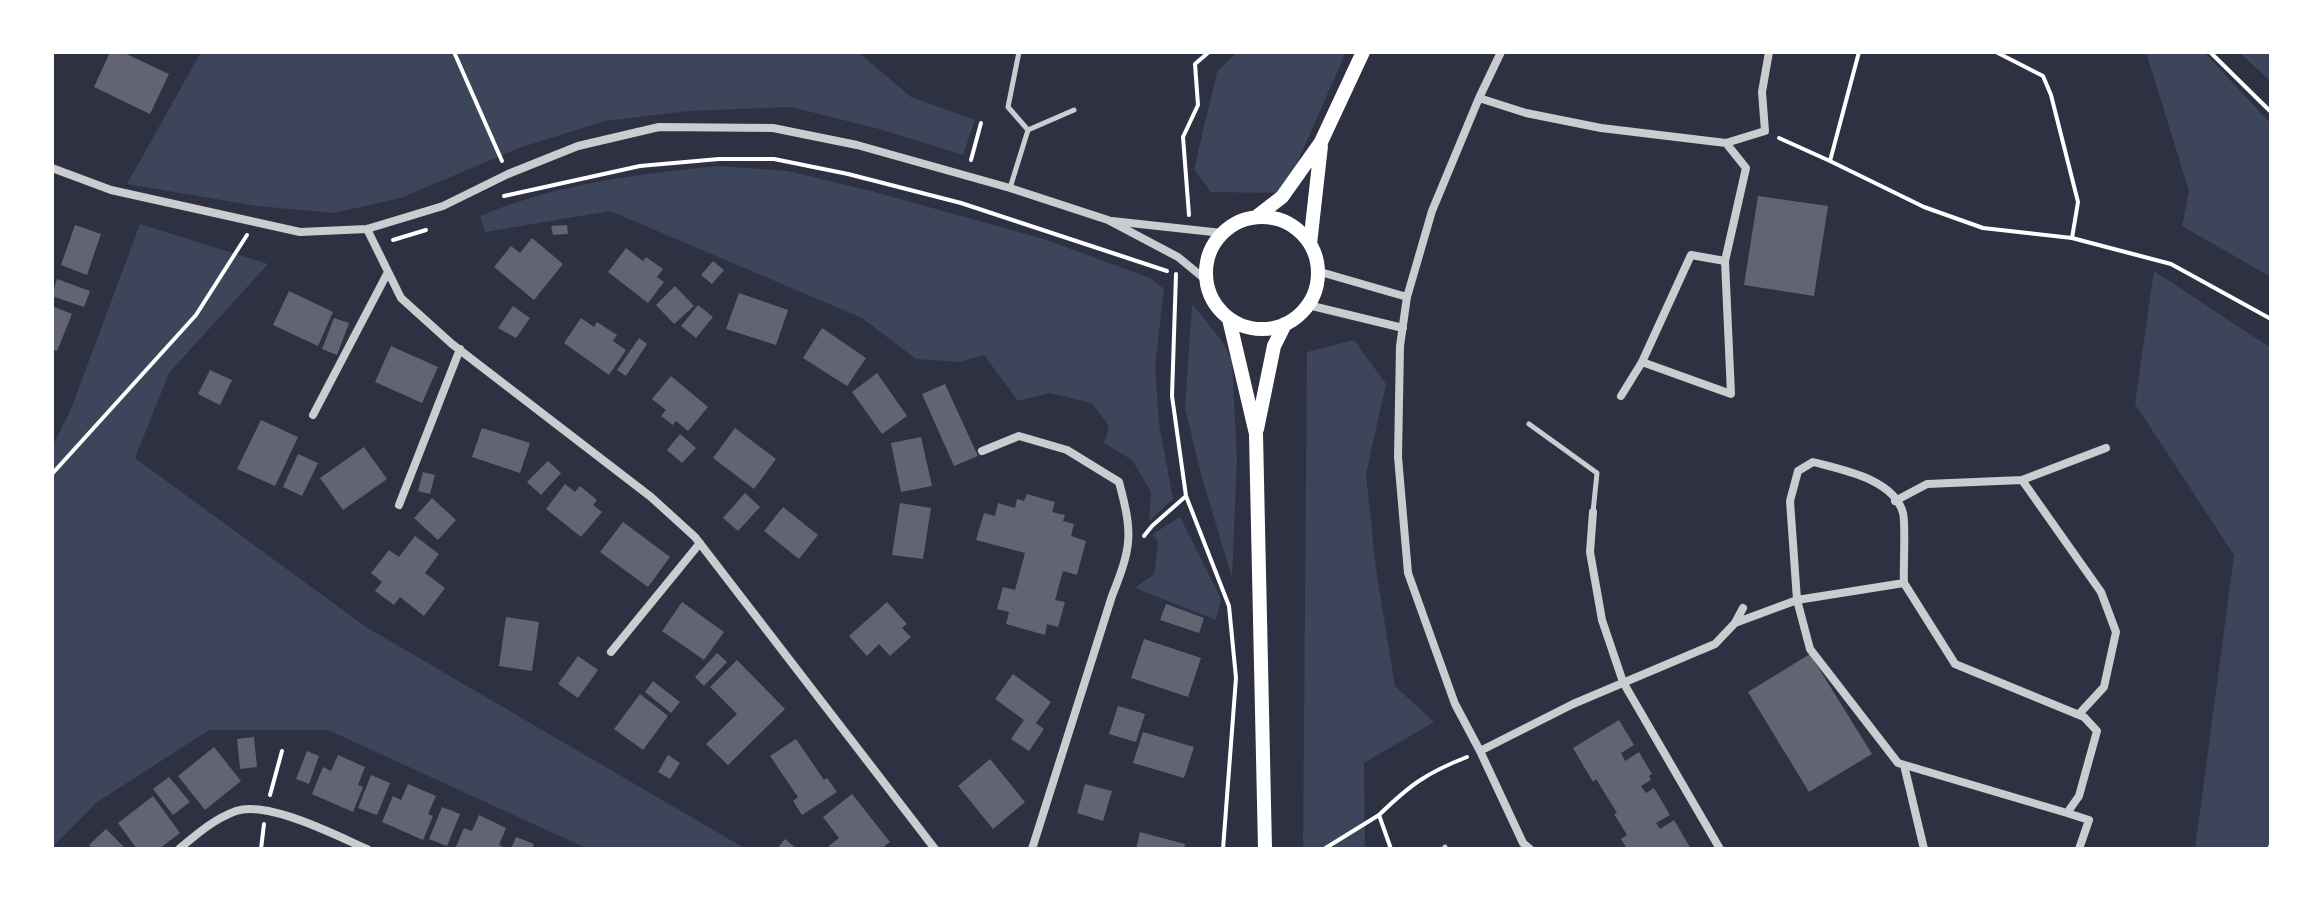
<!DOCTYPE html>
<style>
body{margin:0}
#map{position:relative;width:2323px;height:901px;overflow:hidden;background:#2d3142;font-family:"Public Sans",sans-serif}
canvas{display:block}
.frame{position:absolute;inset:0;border:54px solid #fff;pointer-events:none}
</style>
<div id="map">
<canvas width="2323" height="901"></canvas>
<div class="frame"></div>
</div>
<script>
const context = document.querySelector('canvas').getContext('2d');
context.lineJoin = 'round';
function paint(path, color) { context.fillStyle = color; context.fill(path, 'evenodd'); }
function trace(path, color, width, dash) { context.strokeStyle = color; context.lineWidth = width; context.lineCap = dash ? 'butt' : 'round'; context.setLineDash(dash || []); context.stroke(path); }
paint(new Path2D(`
 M201 52H858L911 97 975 120 963 155 879 129 791 107 689 111 605 121 519 148 401 198 334 213 257 206 127 184Z
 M1237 52H1346L1291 177 1276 193 1211 192 1194 169 1217 72Z
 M2146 52H2204L2271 124V277L2182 226 2189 191Z
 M2239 52H2271V82Z
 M718 166 788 171 871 191 1044 239 1150 278 1164 289 1155 366 1159 423 1173 499 1149 521 1151 492 1132 460 1104 443 1109 426 1092 403 1050 393 1018 401 984 355 960 362 916 359 862 318 610 211 485 232 480 216C555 184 637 174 718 166Z
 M140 224 268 264 169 373 135 458 366 627 746 849H588L328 730H209L96 803 52 848V447L71 409Z
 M2154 271 2271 348V840L2268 849H2195L2234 555 2135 404Z
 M1192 304 1222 341 1232 361 1237 459 1232 578 1201 474 1185 408Z
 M1354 340 1386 384 1366 474 1376 569 1395 686 1434 722 1364 763 1365 849H1303L1307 352Z
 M1180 517 1221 599 1216 620 1135 588 1154 574 1158 543 1153 534Z`), '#3c4559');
paint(new Path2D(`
 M110 52H122L169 74 150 114 94 87Z
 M1758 196 1828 206 1814 296 1744 285Z
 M75 225 101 234 87 275 61 265Z
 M567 225 568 234 553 235 551 226Z
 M532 238 563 264 534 300 494 267 511 246 520 253Z
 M626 248 643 261 646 257 663 269 657 277 664 282 648 303 608 272Z
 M713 261 724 270 712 284 701 275Z
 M57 279 90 291 84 307 52 296Z
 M675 286 694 306 674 324 656 305Z
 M289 291 333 312 318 346 273 325Z
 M739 293 788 310 776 345 726 329Z
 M698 305 713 317 696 338 681 326Z
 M52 306 72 314 57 351 52 349Z
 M513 306 530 318 516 338 498 328Z
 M334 318 349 323 337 355 322 349Z
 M581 318 594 327 597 322 617 335 613 341 626 350 609 375 564 343Z
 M822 328 866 358 847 386 803 358Z
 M639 338 647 344 626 376 617 370Z
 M391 346 438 367 422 403 375 382Z
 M210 370 232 380 220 405 198 394Z
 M877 373 907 416 882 434 852 392Z
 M671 376 708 407 688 431 676 421 673 425 661 416 666 410 652 399Z
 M945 384 978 456 954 466 922 394Z
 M261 420 298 437 275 486 237 469Z
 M482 428 530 443 520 473 472 457Z
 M735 428 776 459 754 489 713 458Z
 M680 434 696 448 682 463 667 450Z
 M921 437 932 486 901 492 891 443Z
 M364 447 387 479 343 510 320 478Z
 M298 454 318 463 302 496 283 487Z
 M548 461 561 473 541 495 527 482Z
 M423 472 435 475 430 494 418 491Z
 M565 484 575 492 580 486 597 500 593 505 602 512 581 537 546 509Z
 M745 493 760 507 738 531 723 518Z
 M1027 494 1055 502 1052 512 1065 515 1063 521 1074 524 1071 536 1086 541 1077 575 1063 571 1055 600 1065 602 1058 627 1047 624 1045 635 1006 624 1009 612 997 609 1003 587 1015 590 1025 553 976 540 984 513 995 516 998 503 1015 508 1017 499 1024 501Z
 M432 498 456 520 438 540 414 518Z
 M900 503 931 508 923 559 892 555Z
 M783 507 818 535 799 559 764 531Z
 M623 522 670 557 648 587 600 552Z
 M415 536 439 554 425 573 445 588 424 616 400 597 394 605 375 591 382 582 371 573 389 550 399 557Z
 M682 602 724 632 704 660 662 631Z
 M887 602 907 624 902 628 911 637 890 656 879 644 867 656 849 636Z
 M1166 604 1204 618 1199 633 1160 620Z
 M506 617 539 622 532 671 499 666Z
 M1144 639 1201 658 1188 697 1131 678Z
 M717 653 727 662 704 686 695 677Z
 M1810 654 1872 754 1809 792 1748 692Z
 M578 656 598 670 578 698 558 684Z
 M737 660 785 709 728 765 706 744 737 714 710 687Z
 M1013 674 1051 702 1036 723 1044 729 1029 751 1011 739 1024 720 995 699Z
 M653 681 680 702 671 713 645 692Z
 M640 694 668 716 643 750 614 729Z
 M1118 706 1145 714 1136 742 1109 734Z
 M1619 720 1634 745 1621 753 1625 761 1639 752 1652 774 1649 776 1651 780 1641 786 1646 793 1654 788 1670 815 1656 823 1660 829 1674 820 1691 849H1627L1621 839 1627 835 1614 814 1617 813 1596 779 1593 782 1573 748Z
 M1143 732 1194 747 1184 778 1133 763Z
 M254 737 257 767 240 769 237 739Z
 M796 739 824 780 827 778 837 792 802 815 793 801 798 797 770 756Z
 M214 747 241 781 205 810 178 776Z
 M307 751 319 756 309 784 296 779Z
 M338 755 365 767 358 785 363 787 353 812 312 794 323 767 331 771Z
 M668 755 680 763 670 779 658 772Z
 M990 759 1025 802 993 829 958 786Z
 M371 775 390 783 377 815 358 808Z
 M169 777 190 802 173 815 153 789Z
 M408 784 436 796 428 814 433 816 423 840 382 822 393 796 401 800Z
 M1085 784 1112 791 1103 821 1077 813Z
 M852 794 890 842 881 849H825L839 838 823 817Z
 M153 796 180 833 159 849H137L118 823Z
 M442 807 460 814 447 846 429 839Z
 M479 815 506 828 499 845 507 849H455L464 828 472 831Z
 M106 829 126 849H93L89 845Z
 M1140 832 1185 844 1184 849H1136Z
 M516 837 534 844 532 849H511Z
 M785 839 797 849H777Z`), '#626471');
trace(new Path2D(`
 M454 52 502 161
 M1996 52 2043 76 2051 95 2078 202 2072 238 2171 264 2271 319
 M2210 52 2271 112
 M1779 138 1830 161 1859 52
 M971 160 981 123
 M1830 161 1924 207 1983 228 2072 238
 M504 196 640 166 719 159H774L848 174 961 203 1167 271
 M1189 215 1183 137 1198 105 1195 64 1209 52
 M393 240 426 230
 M1176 274 1172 396 1186 496 1229 606 1236 678 1223 849
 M52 474 196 315 247 235
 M1144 536 1152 526 1186 496
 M270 795 282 751
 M261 849 264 824
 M1324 849 1379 815
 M1391 849 1379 815C1410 785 1426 773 1467 757
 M2269 849 2271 845`), '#fff', 4);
trace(new Path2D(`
 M1019 52 1008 107 1028 130
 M1010 188 1028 130 1074 110
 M1529 424 1597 473 1593 512
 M1445 847 1446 849`), '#caccd0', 5);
trace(new Path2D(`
 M1501 52 1479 98 1526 113 1601 128 1726 143 1765 131 1762 92 1769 52
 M1479 98 1432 211 1407 297 1400 346 1398 457 1408 573 1455 704 1480 751 1523 843 1530 849
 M52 168 111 190 300 232 367 229 443 206 508 174 578 146 659 127 773 128 857 145 1010 188 1108 220 1178 257 1206 280
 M1112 221 1222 233
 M367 229 401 298 452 344 651 497 695 537 935 849
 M1725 261 1691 255 1642 362 1731 394 1725 261 1746 168 1726 143
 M1317 271 1407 297
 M1308 305 1403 328
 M1621 396 1642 362
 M313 415 388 272
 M982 451 1019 436 1067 450 1119 482C1133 534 1132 546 1112 596L1032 849
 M2022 480 2106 448
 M1895 501 1927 484 2022 480 2101 592 2116 632 2104 687 2079 714
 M399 505 460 349
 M1593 512 1590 552 1602 620 1623 682 1720 849
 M1735 623 1797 600 1790 501 1798 471 1813 462C1843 470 1894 479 1903 513 1906 525 1903 568 1904 583L1797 600 1810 649 1898 763 2067 813 2079 796 2097 731 2084 717 1955 664 1904 583
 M611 652 700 543
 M1480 751 1573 704 1715 644 1735 623 1743 608
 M1904 765 1924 849
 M2067 813 2089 820 2079 849
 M179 849C197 834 214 819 236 811 268 800 337 836 367 849`), '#caccd0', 8);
trace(new Path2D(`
 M1256 217 1282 197 1321 142 1363 52
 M1206 273a56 56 0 1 1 112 0a56 56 0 1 1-112 0Z
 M1310 244 1321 146
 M1229 319 1256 434 1265 849
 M1257 429 1274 346 1285 324`), '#fff', 14);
</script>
